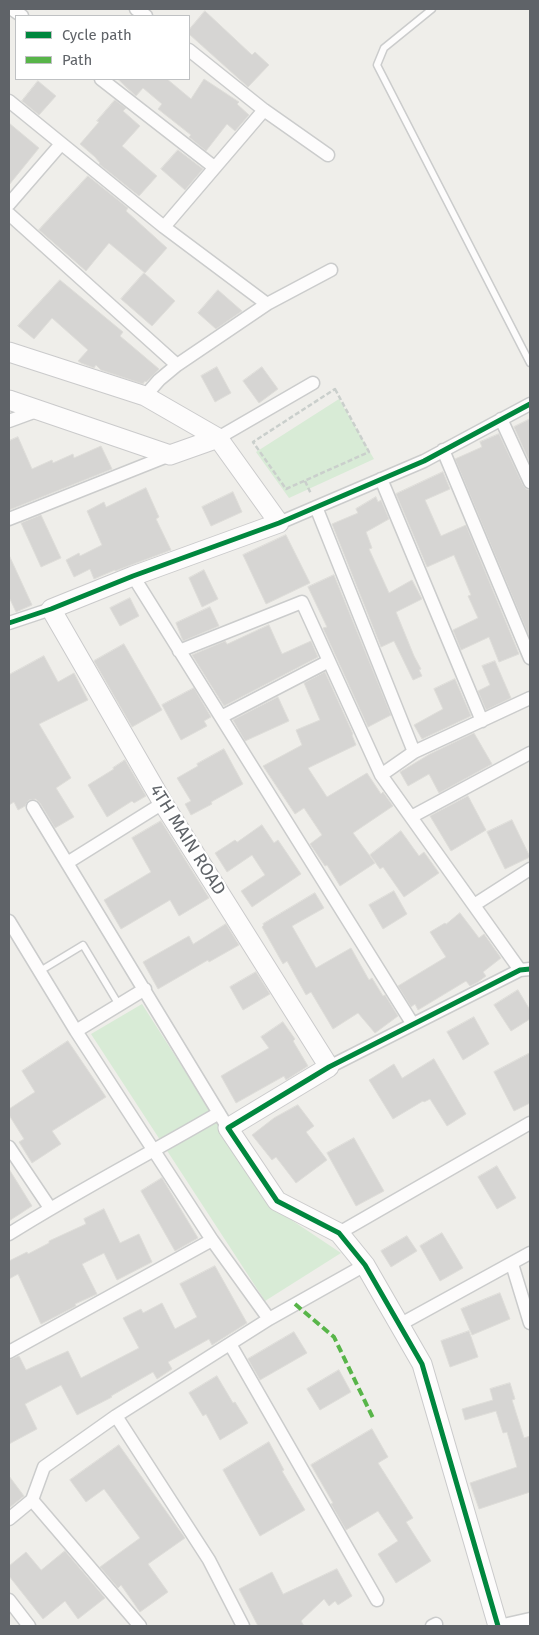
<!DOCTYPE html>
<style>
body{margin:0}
#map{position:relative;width:539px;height:1635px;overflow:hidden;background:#efeeea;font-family:"Fira Sans",sans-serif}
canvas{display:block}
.frame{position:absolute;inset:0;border:10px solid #5f6368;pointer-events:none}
.legend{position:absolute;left:15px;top:15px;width:175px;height:65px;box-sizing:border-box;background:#fff;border:1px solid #bfc1c3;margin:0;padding:6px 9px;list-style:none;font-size:15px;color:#5f6368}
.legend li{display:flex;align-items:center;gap:10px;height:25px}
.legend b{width:25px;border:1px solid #bfc1c3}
</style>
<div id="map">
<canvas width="539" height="1635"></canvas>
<div class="frame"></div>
<ul class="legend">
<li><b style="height:6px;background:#00873e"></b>Cycle path</li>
<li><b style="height:6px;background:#58b549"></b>Path</li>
</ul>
</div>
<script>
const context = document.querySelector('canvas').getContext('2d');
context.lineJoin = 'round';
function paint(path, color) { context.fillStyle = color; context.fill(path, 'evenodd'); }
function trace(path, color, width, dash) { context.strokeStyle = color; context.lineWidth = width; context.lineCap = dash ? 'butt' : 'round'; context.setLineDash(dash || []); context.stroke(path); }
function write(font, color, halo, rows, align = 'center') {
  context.font = font + ' "Fira Sans",sans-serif'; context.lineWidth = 4.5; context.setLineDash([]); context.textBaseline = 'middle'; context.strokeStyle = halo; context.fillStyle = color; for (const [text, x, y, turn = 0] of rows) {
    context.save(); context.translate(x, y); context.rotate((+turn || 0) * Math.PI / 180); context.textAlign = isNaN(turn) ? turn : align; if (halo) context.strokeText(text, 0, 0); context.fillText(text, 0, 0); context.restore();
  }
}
paint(new Path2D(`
 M339 399 374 459 289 498 256 452Z
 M142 1004 272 1207 341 1253 265 1301 91 1034Z`), '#d8ebd6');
const building = new Path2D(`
 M205 11 252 55 255 52 269 65 248 87 189 34V30Z
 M118 79H167L191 99 204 79 239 102 237 104 249 115 235 131 227 124 206 151 189 137 191 135 158 109 162 104 143 88 136 96Z
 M38 81 56 96 39 115 22 101Z
 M115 100 126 108 123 111 140 126 122 146 157 176 139 196 99 164 100 163 95 157 80 144 99 122 97 121Z
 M9 123 39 148 9 185Z
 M178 150 203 169 185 190 161 169Z
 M88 176 128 208 126 211 167 248 145 273 109 243 86 271 39 230Z
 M144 273 175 301 152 326 121 299Z
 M60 280 123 332 120 336 159 369 146 382 145 381 143 384 101 370 96 365 94 368 81 363 78 361 88 350 52 318 34 339 18 326Z
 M218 290 242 311 216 329 198 313Z
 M217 367 231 393 215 402 201 376Z
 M262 367 278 389 259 403 243 381Z
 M530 419V463L514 427Z
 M499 434 523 485 526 489 530 490 529 636 455 459 482 447 480 442Z
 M18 437 32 469 52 460 53 463 73 454 74 458 101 446 112 469 9 510V441Z
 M443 472 450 489 425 500 441 536 466 525 519 654 499 662 489 637 461 650 453 630 478 618 468 596 471 595 454 555 427 567 396 494Z
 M146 488 159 517 156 519 171 550 115 571V570L94 579 90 569 74 577 66 560 79 553 80 556 102 545 87 511 104 502 106 507Z
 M233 492 242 512 211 526 202 507Z
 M376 497 378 502 381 500 389 519 366 532 372 548 369 549 389 593 412 580 422 599 396 612 414 656 421 669 419 670 422 676 413 680 394 641 381 647 332 524 358 513 356 509Z
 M41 515 61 558 41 567 21 523Z
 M286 535 310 583 266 604 243 555Z
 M9 555 32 605 16 612 9 597Z
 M204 570 218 599 202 607 189 578Z
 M334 575 391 715 368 727 323 628 327 627 308 587Z
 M130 598 139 616 120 626 110 608Z
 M210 607 219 626 183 641 176 623Z
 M269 625 282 654 311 641 318 657 224 706 192 655 225 641 227 644Z
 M124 644 162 710 132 727 94 661Z
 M44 656 58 682 74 673 88 700 39 724 71 778 56 788 74 817 55 828 40 803 36 799 29 800 25 806 18 810 14 802 9 805V675Z
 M495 661 511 698 486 710 478 691 490 685 482 666Z
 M325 672 353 734 352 735 356 745 308 768 327 797 367 773 381 794 383 792 393 806 353 833 375 863 340 886 327 865 325 866 310 844 322 835 304 808 295 814 263 766 302 745 296 730 320 720 304 683Z
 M455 679 471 716 422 739 414 725 443 709 434 689Z
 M194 688 211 717 204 721 207 726 181 740 162 705Z
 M278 697 289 721 245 741 233 720Z
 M474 733 492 764 439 793 429 774 408 786 400 772 430 754Z
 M224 749 243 784 211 802 212 804 191 815 185 804 191 801 177 778 198 766 197 764Z
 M125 760 146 796 134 803 132 801 107 817 88 785 114 769 113 768Z
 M468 796 486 830 451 851 430 816Z
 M512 820 530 857 505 869 487 832Z
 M161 821 209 898 179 916 170 900 121 929 104 900 151 872 132 838Z
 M262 825 274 843 278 840 301 874 252 907 241 891 265 875 252 855 227 872 215 853 235 840 237 842Z
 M401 831 419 856 424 852 439 873 404 897 383 867 380 869 370 855Z
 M394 891 407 914 383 929 369 905Z
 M315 893 324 908 292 926 316 968 351 948 369 980 372 978 383 996 385 995 398 1016 375 1033 358 1013 333 1029 311 992 306 995 287 961 283 964 262 927 264 925 263 924Z
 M460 913 479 938 484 934 501 958 483 972 486 976 478 982 470 986 466 981 418 1010 415 1004 411 1007 398 986 446 957 430 932 445 923 446 924Z
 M226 924 239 945 209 962 208 960 158 989 143 962 189 936 193 944Z
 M256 972 270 994 243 1010 230 987Z
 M518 990 530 1010V1019L511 1031 494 1005Z
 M474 1017 489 1044 463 1060 447 1032Z
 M283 1022 295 1039 293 1041 308 1066 286 1080 284 1076 236 1103 221 1076 269 1048 261 1037Z
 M68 1041 106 1097 52 1131 61 1144 32 1163 19 1142 24 1139 9 1115V1109L35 1092 22 1071Z
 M530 1053V1103L514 1111 494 1072Z
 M434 1059 466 1114 447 1126 430 1099 424 1102 423 1101 393 1119 369 1080 394 1064 402 1078Z
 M298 1105 314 1126 306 1132 327 1160 296 1183 276 1157 272 1160 252 1135 274 1118Z
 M354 1138 384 1191 356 1206 327 1153Z
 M497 1166 516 1198 497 1209 478 1177Z
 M9 1169 32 1206 9 1221Z
 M162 1178 198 1238 175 1251 141 1191Z
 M104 1209 120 1243 139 1234 152 1262 117 1280 104 1253 82 1264 97 1294 75 1304 76 1306 41 1324 18 1274 9 1279V1261L27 1252 28 1254 49 1243V1241L86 1224 84 1219Z
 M442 1233 463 1268 440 1281 420 1246Z
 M407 1236 417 1251 391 1267 381 1251Z
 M215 1266 247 1323 212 1345 209 1339 168 1362 172 1369 157 1379 153 1372 111 1396 112 1397 77 1415 61 1385 25 1404 37 1429 9 1444V1360L19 1356 26 1370 68 1351 81 1378 139 1348 123 1318 141 1309 143 1313 162 1303 175 1329 197 1317 180 1284Z
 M500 1293 510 1319 472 1335 461 1309Z
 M469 1331 478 1357 450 1367 441 1341Z
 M294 1332 307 1353 260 1380 248 1359Z
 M339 1370 351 1392 320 1410 307 1389Z
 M217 1376 233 1403 235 1402 248 1423 220 1440 206 1414 203 1416 189 1393Z
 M510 1383 515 1399 512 1400 524 1438 530 1436V1492L479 1509 470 1483 517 1467 507 1432 503 1433 496 1411 465 1420 462 1409 493 1400 490 1389Z
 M372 1429 388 1457 378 1463 413 1518 406 1522 431 1561 396 1583 378 1554 398 1541 378 1511 346 1530 331 1504 333 1503 311 1465Z
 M269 1442 284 1470 282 1471 305 1510 260 1536 223 1470Z
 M119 1445 185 1538 148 1564 168 1592 140 1612 121 1585 118 1588 100 1567 140 1538 104 1489 86 1502 70 1480Z
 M9 1476 24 1496 9 1508Z
 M65 1551 105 1598 78 1619 65 1601 43 1619 9 1576V1566L26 1552 41 1570Z
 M337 1569 352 1596 338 1605 335 1601 329 1606 324 1599 301 1621 304 1626H258L239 1589 272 1572 283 1594Z`);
paint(building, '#d6d5d3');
trace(building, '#deddd9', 1);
const lane = new Path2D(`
 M432 9 384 48 377 65 530 363
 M40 971 83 945 119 1005`);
const street = new Path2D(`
 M12 9 22 16
 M136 9 146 16
 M189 50 264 110 328 155
 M101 79 214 167
 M9 101 164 227 267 304 177 365 159 380 145 396
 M9 204 61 144
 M9 214 177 365
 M164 227 264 110
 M267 304 331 270
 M501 419 530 482
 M9 421 39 410
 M218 438 313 383
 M443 450 530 658
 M381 479 482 721
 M316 507 414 752
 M9 519 170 455
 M279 523 424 461 530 404
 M133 576 412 1023
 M9 623 51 609
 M179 651 302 602 381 775 520 970
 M221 717 329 661
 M381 775 414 752 530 698
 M33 807 228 1128
 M411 817 530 753
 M67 863 163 803
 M474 905 530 869
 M9 921 76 1031 212 1240 269 1319
 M76 1031 145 989
 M329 1067 520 970 530 969
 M9 1147 50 1208
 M339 1233 530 1123
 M9 1234C77 1191 149 1154 219 1113
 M512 1264 530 1323
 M399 1325 530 1253
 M230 1344 377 1600
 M9 1352 212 1240
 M116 1416 209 1560 243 1626
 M32 1500 140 1626
 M9 1519 32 1500 44 1467 116 1416 269 1319 365 1265
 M9 1600 29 1626
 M432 1626 436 1624
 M499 1626 530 1619`);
const secondary = new Path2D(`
 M9 352 145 396 218 438 279 523 133 576 51 609 163 803 329 1067 228 1128 277 1201 339 1233 365 1265 422 1364 498 1626
 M9 400 170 455 218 438`);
trace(lane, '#cbcccc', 9);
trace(street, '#cbcccc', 15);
trace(secondary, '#cacacb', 21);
trace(new Path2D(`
 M335 389 369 452 286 489 253 442Z
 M305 481 311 494`), '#cacfcc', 2.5, [5, 2.5]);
trace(lane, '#fdfcfc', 6);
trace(street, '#fdfcfc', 12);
trace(secondary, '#fdfcfc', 19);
trace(new Path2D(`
 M295 1304 334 1337 373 1418`), '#58b549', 4, [8, 4]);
trace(new Path2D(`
 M9 623 51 609 133 576 279 523 424 461 530 404
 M498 1626 422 1364 365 1265 339 1233 277 1201 228 1128 329 1067 520 970 530 969`), '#00873e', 5);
write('18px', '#5f6368', '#fff', [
 ["4TH MAIN ROAD",187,840,58]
]);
</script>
